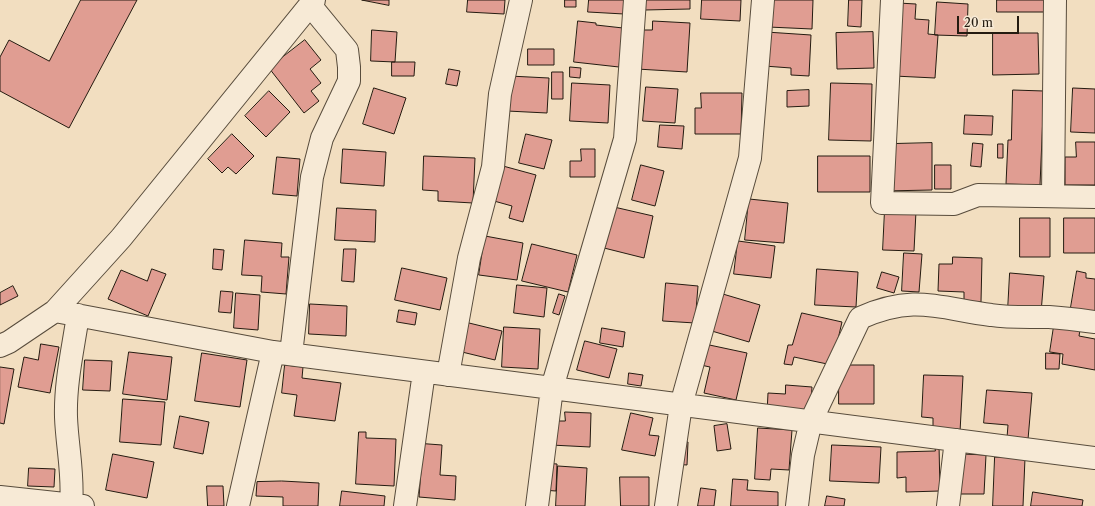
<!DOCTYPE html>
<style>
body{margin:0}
#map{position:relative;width:1095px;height:506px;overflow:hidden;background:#f2dec0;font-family:"Libre Caslon Text",serif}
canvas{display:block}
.scale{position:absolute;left:957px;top:16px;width:62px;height:18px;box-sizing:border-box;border:2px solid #241b10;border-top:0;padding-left:5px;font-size:12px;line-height:14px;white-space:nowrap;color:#241b10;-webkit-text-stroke:3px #f7ead6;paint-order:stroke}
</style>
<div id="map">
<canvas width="1095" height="506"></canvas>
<div class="scale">20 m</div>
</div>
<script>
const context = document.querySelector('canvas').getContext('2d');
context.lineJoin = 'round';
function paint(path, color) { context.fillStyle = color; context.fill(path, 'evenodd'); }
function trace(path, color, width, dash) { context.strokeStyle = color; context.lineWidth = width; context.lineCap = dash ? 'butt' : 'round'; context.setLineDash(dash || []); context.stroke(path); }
const building = new Path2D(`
 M81 0H137L69 128 0 91V57L9 40 49 61Z
 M362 0H389V5Z
 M468 0H505L504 14 467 12Z
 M565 0H576V7H565Z
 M589 0H625L624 14 588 12Z
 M644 0H690V9L645 10Z
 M702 0H741L740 21 701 19Z
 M769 0H813L812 29 768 27Z
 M849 0H862L861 27 848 26Z
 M997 0H1044V12H997Z
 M937 2 968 4 967 36 935 35Z
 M898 3 916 4 915 19 929 20 928 34 938 35 935 78 894 76Z
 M578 21 596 23V25L623 28 619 67 574 62Z
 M653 21 690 23 687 72 637 69 639 30H652Z
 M372 30 397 32 395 62 371 61Z
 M766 32 811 35 809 76 791 75V68L764 66Z
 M873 32 874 68 837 69 836 33Z
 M993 33H1038L1039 74 993 75Z
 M305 40 321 60 310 69 321 83 311 91 319 101 304 113 269 68Z
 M528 49H554V65H528Z
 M392 62H415L414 76H392Z
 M570 67 581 68 580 78 570 77Z
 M449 69 460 71 457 86 446 84Z
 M552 72H563V99H552Z
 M509 76 549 78 547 113 507 111Z
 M572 83 610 85 608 123 570 121Z
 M831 83 872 84 871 141 829 140Z
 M646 87 678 89 675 123 643 121Z
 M374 88 406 98 394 134 363 124Z
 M1073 88 1095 89V133L1071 132Z
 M809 90V106L787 107V91Z
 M1013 90 1044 91 1040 185 1006 184 1008 140H1011Z
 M269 91 290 112 266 137 245 116Z
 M701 93H742L741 134H695V108H701Z
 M965 115 993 116 992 135 964 134Z
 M660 125 684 126 682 149 658 147Z
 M232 134 254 156 236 174 228 167 222 173 208 159Z
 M526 134 552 140 544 169 519 163Z
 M1076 142H1095V185H1065V157H1076Z
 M932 143V190L883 191 891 144Z
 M973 143 983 144 981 167 971 166Z
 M998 144H1003V158H998Z
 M343 149 386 152 384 186 341 183Z
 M581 149H595V177H570V161H581Z
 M424 156 475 158 473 203 438 201V191L423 190Z
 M818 156H870V192H818Z
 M277 157 300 159 297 196 273 194Z
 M641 165 664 171 655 206 632 200Z
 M935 165H951V189H935Z
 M503 166 536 175 523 222 509 218 512 206 494 201Z
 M749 199 788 203 784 243 745 240Z
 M614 207 653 216 644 258 604 248Z
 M337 208 376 210 375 242 335 240Z
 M885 209 916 211 914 251 883 250Z
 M1020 218H1050V257H1020Z
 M1064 218H1095V253H1064Z
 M485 236 523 243 517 280 479 275Z
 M245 240 282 243 281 257H289L286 294 261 292 262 276 242 275Z
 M738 241 775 246 771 278 734 274Z
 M532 244 577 255 568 292 522 281Z
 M214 249 224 250 222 270 213 269Z
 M344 249H356L354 282 342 281Z
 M904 253 922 254 919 292 902 291Z
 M953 257 982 258 981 302 964 301V292L938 291 939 264H952Z
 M402 268 447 278 440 310 395 300Z
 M152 269 166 274 148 316 108 299 121 270 147 281Z
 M817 269 858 272 856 307 815 305Z
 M1077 271 1086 273V278L1095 279V317L1070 313Z
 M882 272 899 277 894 293 877 288Z
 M1010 273 1044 276 1041 313 1008 310Z
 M666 283 698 286 695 323 663 321Z
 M517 285 547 288 544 317 514 313Z
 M13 286 18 296 0 305V293Z
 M221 291 233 292 231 313 219 312Z
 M716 292 760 305 749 342 705 329Z
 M236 293 260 295 258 330 234 328Z
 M559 294 565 296 559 315 553 313Z
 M310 304 347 306 346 336 309 334Z
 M399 310 417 313 415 325 397 322Z
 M802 313 842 322 832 365 794 357 792 365 784 364 788 345H792Z
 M469 323 502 331 495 360 462 352Z
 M1054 326 1080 330 1079 336 1095 339V370L1062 364 1063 354 1050 352Z
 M504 327 540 329 538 369 502 367Z
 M602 328 625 332 623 347 600 343Z
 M585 341 617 349 609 378 577 370Z
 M700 343 747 353 736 400 704 393 710 367 696 364Z
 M41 344 59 347 50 393 18 387 24 357 38 360Z
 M129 352 172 357 167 400 123 394Z
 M202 353 247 360 240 407 195 401Z
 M1046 353 1060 354 1059 369H1046Z
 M85 360 112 361 110 391 83 390Z
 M285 365 303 367 302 378 341 383 335 421 294 416 297 395 282 393Z
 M839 365H874V404H839Z
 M0 367 14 369 4 424 0 423Z
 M629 373 643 375 641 386 628 384Z
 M924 375 963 376 960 432 933 430V418L922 417Z
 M786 385 812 387 810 416 767 413 768 393 785 394Z
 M987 390 1032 393 1027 451 1006 450 1008 425 984 423Z
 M123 399 165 402 161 445 120 442Z
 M565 412 591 413 590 447 551 445 552 421H565Z
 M631 413 653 418 649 435 659 436 655 456 622 450Z
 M180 416 209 422 203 454 174 448Z
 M727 424 731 449 717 451 714 426Z
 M758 428 792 430 789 470 771 469 770 480 755 479Z
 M359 432H366V438L396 439 394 486 356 484Z
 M674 442H688L687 465 673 464Z
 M415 443 442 445 440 475 456 476 455 500 419 497 421 470 412 469Z
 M832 445 881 447 879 483 830 481Z
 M935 445H939L940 491 906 492V477L897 478V452L935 451Z
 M113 454 154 462 147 498 106 490Z
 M962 454 986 455 984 494H961Z
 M995 457 1025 458 1023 506H993Z
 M544 463 557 464 556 491 542 490Z
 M558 466 587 468 585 506H556Z
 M29 468 55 469 54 487 28 486Z
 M620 477H649V506H621Z
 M733 479 748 480 747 490 778 492V506H731Z
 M282 481 319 483 318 506H283V497L256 496 257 482Z
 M207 486H223L224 506H208Z
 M701 488 716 490 714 506H698Z
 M342 491 385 496 384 506H340Z
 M1033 492 1083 500 1082 506H1031Z
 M827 496 845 499 844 506H825Z`);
paint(building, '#e09d92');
trace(building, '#241b10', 1);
const minor = new Path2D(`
 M892 0 882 203 954 204 978 195 1095 197
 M1053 195 1055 0
 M55 311 273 352 1095 458
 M0 346 9 342 55 311 121 238 314 0
 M291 354 312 177 322 138 349 81V67L347 50 310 5
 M448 375 469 258 493 167 500 94 521 0
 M0 497 83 506
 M71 506C74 476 67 446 66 417 65 383 73 349 78 315
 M238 506 273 352
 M405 506 424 372
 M537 506 552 388 625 139 635 0
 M666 506 681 405 750 158 763 0
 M797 506 803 455 811 421 860 318C914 294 938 308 991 315 1010 318 1030 317 1049 317 1065 318 1080 320 1095 322
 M948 506 956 440`);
trace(minor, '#584c3c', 24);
trace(minor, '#f7ead6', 22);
</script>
